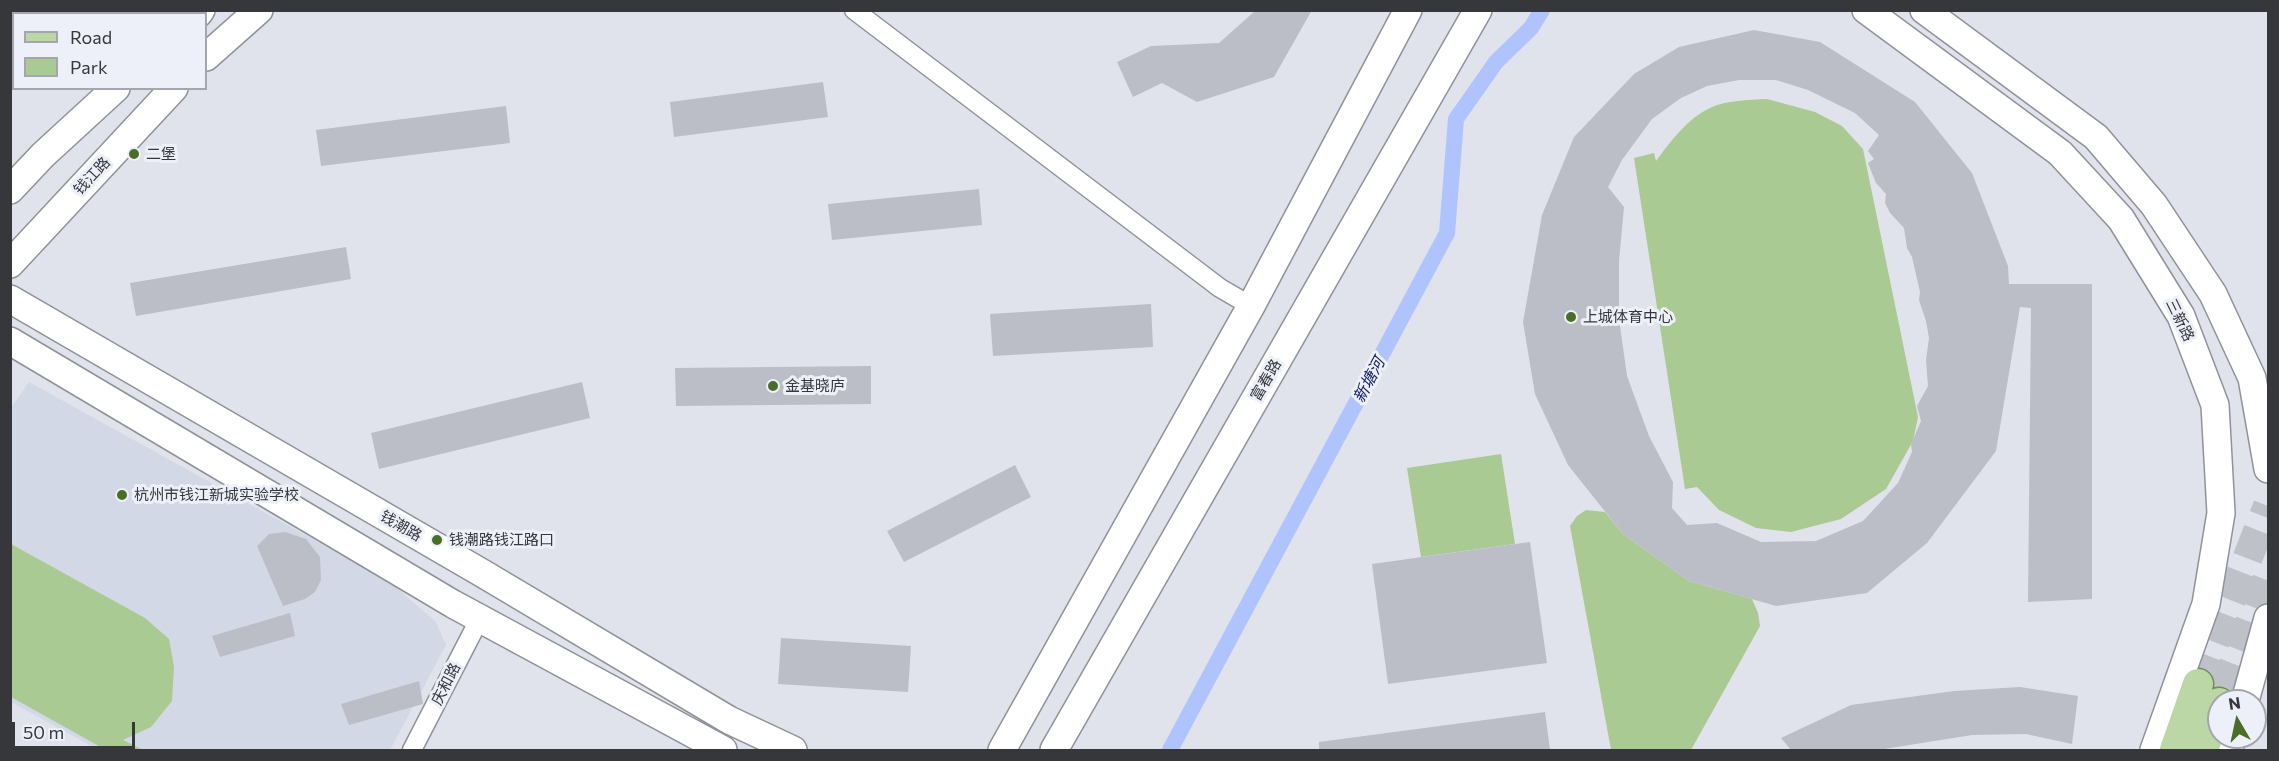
<!DOCTYPE html>
<meta charset="utf-8">
<style>
body{margin:0}
#map{position:relative;width:2279px;height:761px;overflow:hidden;background:#e0e3eb;font-family:Commissioner,sans-serif}
canvas{display:block}
.frame{position:absolute;inset:0;border:12px solid #36373b;pointer-events:none}
.legend{position:absolute;left:12px;top:12px;width:195px;height:78px;box-sizing:border-box;background:#edf0f8;border:2px solid #a4a6ac;margin:0;padding:8px 10px;list-style:none;font-size:18px;color:#36373b}
.legend li{display:flex;align-items:center;gap:12px;height:30px}
.legend b{width:30px;border:2px solid #a4a6ac}
.north{position:absolute;left:2207px;top:689px;width:60px;height:60px;box-sizing:border-box;background:#edf0f8;border:2px solid #a4a6ac;border-radius:50%;rotate:351deg;font-size:16px;font-weight:700;line-height:24px;text-align:center;color:#36373b}
.north::after{content:'';display:block;margin:auto;width:21px;height:27px;background:#496e28;clip-path:polygon(50% 0,100% 100%,50% 72%,0 100%)}
.scale{position:absolute;left:12px;top:722px;width:123px;height:27px;box-sizing:border-box;border:3px solid #36373b;border-top:0;padding-left:8px;font-size:18px;line-height:21px;white-space:nowrap;color:#36373b;-webkit-text-stroke:4px #edf0f8;paint-order:stroke}
</style>
<div id="map">
<canvas width="2279" height="761"></canvas>
<div class="frame"></div>
<ul class="legend">
<li><b style="height:8px;background:#bbd7a5"></b>Road</li>
<li><b style="height:16px;background:#aaca93"></b>Park</li>
</ul>
<div class="north">N</div>
<div class="scale">50 m</div>
</div>
<script>
const context = document.querySelector('canvas').getContext('2d');
context.lineJoin = 'round';
function paint(path, color) { context.fillStyle = color; context.fill(path, 'evenodd'); }
function trace(path, color, width, dash) { context.strokeStyle = color; context.lineWidth = width; context.lineCap = dash ? 'butt' : 'round'; context.setLineDash(dash || []); context.stroke(path); }
function write(font, color, halo, rows, align = 'center') {
  context.font = font + ' Commissioner,"Noto Sans SC",sans-serif'; context.lineWidth = 6; context.setLineDash([]); context.textBaseline = 'middle'; context.strokeStyle = halo; context.fillStyle = color; for (const [text, x, y, turn = 0] of rows) {
    context.save(); context.translate(x, y); context.rotate((+turn || 0) * Math.PI / 180); context.textAlign = isNaN(turn) ? turn : align; if (halo) context.strokeText(text, 0, 0); context.fillText(text, 0, 0); context.restore();
  }
}
paint(new Path2D(`
 M29 382 390 582 436 622 446 645 390 750H99L11 702V408Z`), '#d2d8e6');
paint(new Path2D(`
 M1767 99 1815 112 1842 126 1863 149 1918 417 1913 441 1886 489 1841 519 1791 532 1756 528 1719 510 1697 487 1685 489 1634 158 1654 153 1656 161C1671 141 1687 119 1710 108 1727 100 1748 100 1767 99Z
 M1501 454 1515 544 1421 557 1407 468Z
 M1586 510 1605 512 1623 534 1689 581 1752 599 1758 613 1760 626 1691 750H1611L1570 526 1577 516Z
 M11 544 145 618 169 639 174 667 172 701 151 727 123 740 143 750H106L11 697Z`), '#aaca93');
trace(new Path2D(`
 M1170 750 1447 233 1456 119 1496 62 1531 28 1542 10`), '#afc3fe', 16);
paint(new Path2D(`
 M1256 10H1312L1274 77 1197 102 1162 83 1133 97 1117 62 1151 46 1219 43Z
 M1754 30 1820 42 1915 102 1972 173 2008 266 2009 284H2092V599L2028 602 2031 308 2020 307 1996 451 1927 543 1867 593 1776 606 1689 581 1623 534 1568 465 1535 394 1523 322 1542 215 1574 137 1634 74 1679 47ZM1739 80H1776L1808 90 1855 113 1879 135 1868 151 1874 159 1868 163 1876 183 1886 194 1885 203 1890 213 1904 228 1907 248 1912 257 1920 292 1919 300 1926 321 1929 338 1926 360 1928 386 1917 406 1921 421 1911 444 1912 452 1898 483 1863 521 1816 541 1761 542 1717 523 1687 525 1672 508 1673 482 1649 436 1627 376 1619 319V261L1624 207 1608 187 1622 160 1652 119 1681 98 1707 86Z
 M823 82 828 117 674 137 670 102Z
 M506 106 510 143 321 166 316 130Z
 M979 189 982 225 832 240 828 204Z
 M346 247 351 279 136 316 130 283Z
 M1151 304 1153 347 993 356 990 314Z
 M871 366V404L676 406 675 368Z
 M582 382 590 418 379 469 371 433Z
 M1015 465 1031 497 904 562 887 531Z
 M285 532 306 539 320 557 321 580 315 592 305 599 283 606 257 546 269 534Z
 M1530 542 1547 663 1388 684 1372 564Z
 M290 613 295 636 220 657 212 636Z
 M781 638 911 646 908 692 778 684Z
 M419 681 423 704 349 725 341 704Z
 M2020 687 2078 696 2072 744 2026 734 1972 735 1878 750H1791L1781 738 1851 705 1954 691Z
 M1545 712 1550 750H1319V742Z`), '#bbbec6');
trace(new Path2D(`
 M2198 684 2268 506
 M2223 692 2268 578`), '#bec1c8', 30, [30, 15]);
const street = new Path2D(`
 M854 10 1220 288 1251 306
 M412 750 480 618`);
const secondary = new Path2D(`
 M1866 10 2060 153 2121 219 2181 316 2215 405 2221 513 2206 604 2154 750
 M1924 10 2096 137 2154 205 2213 294 2252 378 2268 469
 M198 14 201 10
 M206 57 259 10
 M10 190 43 155 116 88
 M10 264 174 88
 M10 299 482 573 729 720 793 750
 M10 341 453 604 723 750
 M2245 701 2268 618
 M1002 750 1251 306 1408 10
 M1054 750 1478 10
 M2228 750 2233 737`);
const primary = new Path2D(`
 M2175 750 2198 684
 M2203 750 2219 703`);
trace(street, '#8f9299', 21);
trace(secondary, '#8f9299', 30);
trace(primary, '#6f8e59', 33);
trace(street, '#fff', 18);
trace(secondary, '#fff', 27);
trace(primary, '#bbd7a5', 30);
for (const [x, y, r, color] of [
 [134,154,6,"#496e28"],
 [1571,317,6,"#496e28"],
 [773,386,6,"#496e28"],
 [122,495,6,"#496e28"],
 [437,540,6,"#496e28"]
]) { const dot = new Path2D(); dot.arc(x, y, r, 0, 2 * Math.PI); context.fillStyle = color; context.fill(dot); trace(dot, '#edf0f8', 2); }
write('15px', '#36373b', '#edf0f8', [
 ["二堡",146,154],
 ["上城体育中心",1583,317],
 ["金基晓庐",785,386],
 ["杭州市钱江新城实验学校",134,495],
 ["钱潮路钱江路口",449,540]
], 'left');
write('15px', '#36373b', '#edf0f8', [
 ["钱江路",92,176,-47],
 ["三新路",2180,320,64],
 ["富春路",1266,380,-60],
 ["钱潮路",401,526,30],
 ["庆和路",446,684,-63]
]);
write('italic 16px', '#162163', '#edf0f8', [
 ["新塘河",1369,380,-62]
]);
</script>
